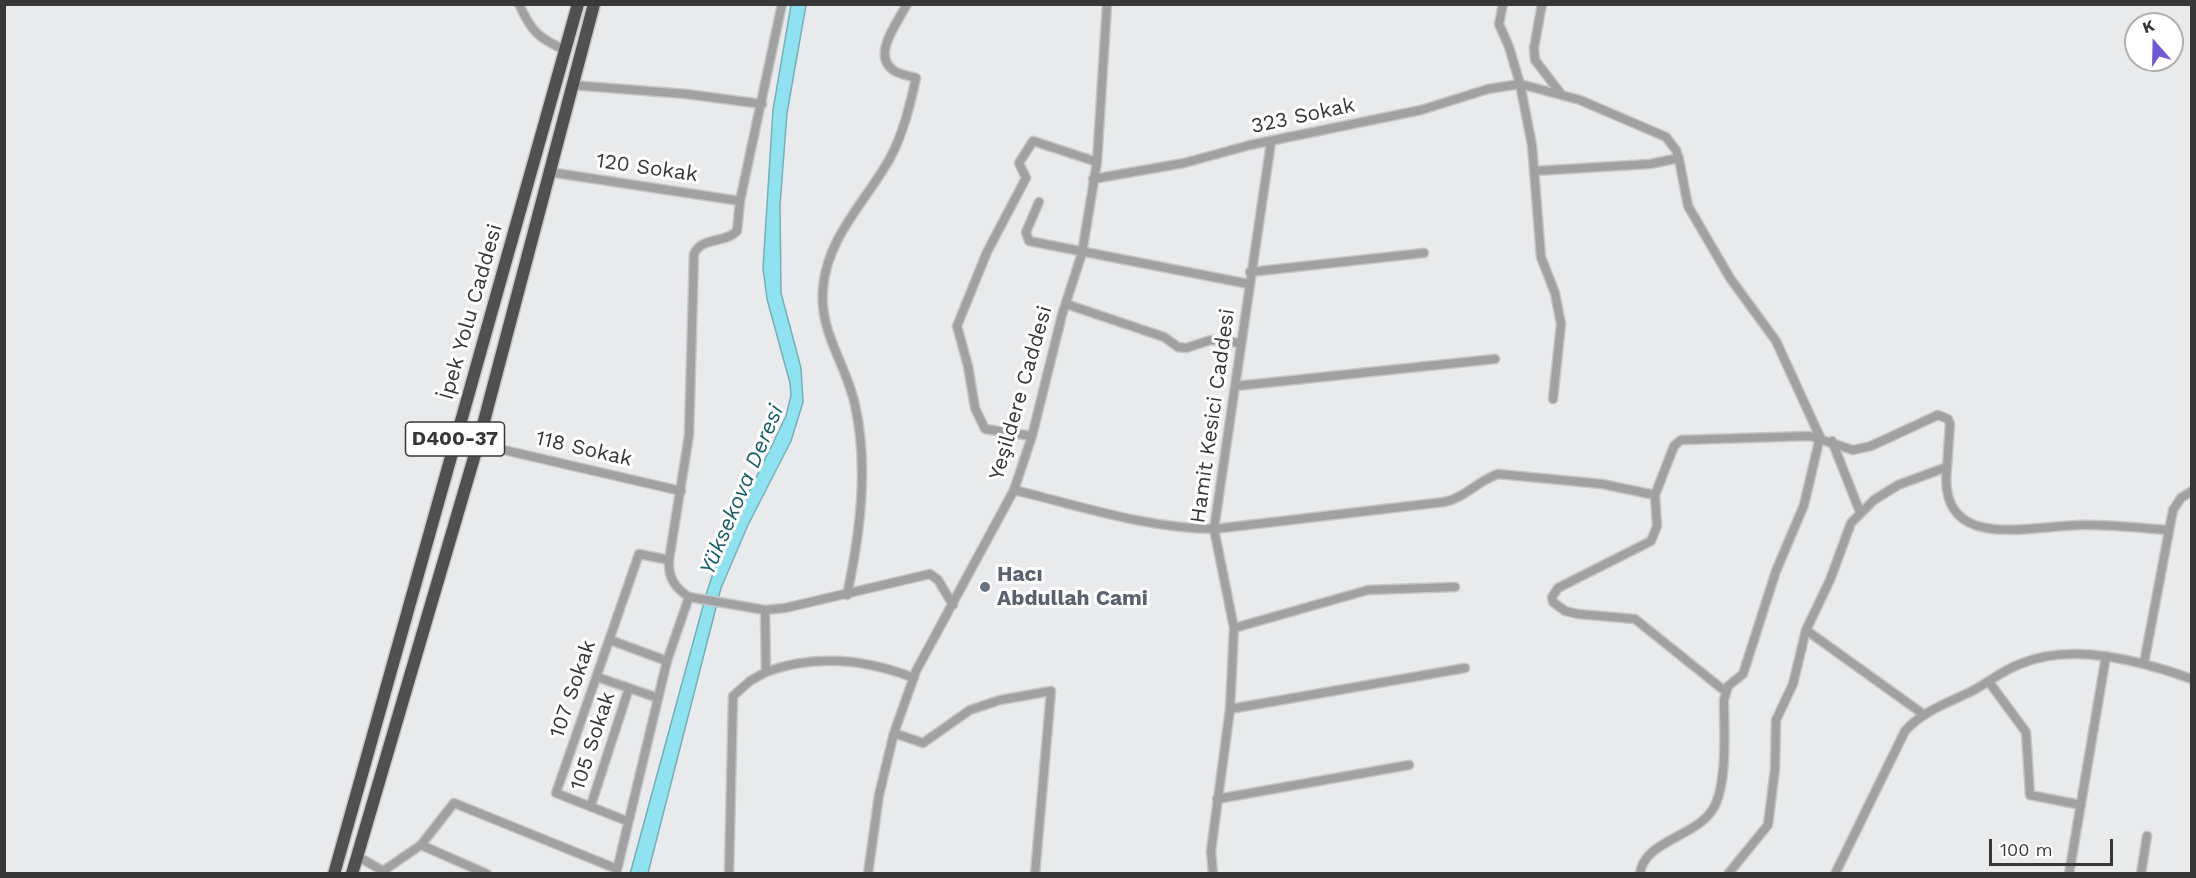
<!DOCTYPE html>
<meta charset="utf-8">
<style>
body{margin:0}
#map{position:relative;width:2196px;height:878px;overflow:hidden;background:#e9eaeb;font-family:"Work Sans",sans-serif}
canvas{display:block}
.frame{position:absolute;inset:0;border:6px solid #373737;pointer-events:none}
.north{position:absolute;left:2124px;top:12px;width:60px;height:60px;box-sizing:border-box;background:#fff;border:2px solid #afafaf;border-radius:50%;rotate:340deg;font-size:16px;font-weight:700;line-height:24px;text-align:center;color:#373737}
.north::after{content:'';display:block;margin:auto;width:21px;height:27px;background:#6c59d3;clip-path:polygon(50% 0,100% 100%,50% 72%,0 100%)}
.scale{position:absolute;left:1989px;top:839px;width:124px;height:27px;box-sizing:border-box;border:3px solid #373737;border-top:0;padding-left:8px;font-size:18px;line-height:21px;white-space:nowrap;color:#373737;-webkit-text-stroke:4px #fff;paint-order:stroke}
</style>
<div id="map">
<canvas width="2196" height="878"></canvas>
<div class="frame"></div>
<div class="north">K</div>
<div class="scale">100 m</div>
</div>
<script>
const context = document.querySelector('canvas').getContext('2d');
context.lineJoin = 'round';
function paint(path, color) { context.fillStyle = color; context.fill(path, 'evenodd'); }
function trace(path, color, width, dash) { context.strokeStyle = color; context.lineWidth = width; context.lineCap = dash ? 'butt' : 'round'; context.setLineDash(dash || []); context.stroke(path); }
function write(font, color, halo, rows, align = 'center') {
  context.font = font + ' "Work Sans",sans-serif'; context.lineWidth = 6; context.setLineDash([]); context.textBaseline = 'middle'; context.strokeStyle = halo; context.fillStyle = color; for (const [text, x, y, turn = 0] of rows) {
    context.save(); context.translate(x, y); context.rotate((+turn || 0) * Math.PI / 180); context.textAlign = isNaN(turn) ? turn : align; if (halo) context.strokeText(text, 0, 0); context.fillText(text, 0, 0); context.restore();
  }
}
const water = new Path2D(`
 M791 5H806L787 113 780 205 781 293 801 368 803 402 791 441 748 525 721 588 648 873 630 874 706 595 720 552 786 416 791 395 790 383 767 299 763 268 773 110Z`);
paint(water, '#91e2f0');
trace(water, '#76afb8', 1.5);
const minor = new Path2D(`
 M519 4C531 31 538 38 565 50
 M782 4 740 201 737 231C725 244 702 236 694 254L689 435 669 560C668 578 675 588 689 597L765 610 785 608 930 574 938 580 953 605
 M1503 4 1499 24 1509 47 1520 84 1532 145 1541 257 1555 293 1561 324 1553 399
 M1542 4 1534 48 1535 60 1561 94
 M571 85 686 94 762 104
 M1534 171 1650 164 1679 158
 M549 172 740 201
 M1093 179 1184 163 1250 145 1421 110 1488 89 1520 84 1580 100 1666 137 1676 150 1680 164 1688 206 1730 278 1776 341 1820 437 1804 505 1776 571 1743 674 1728 686 1724 700C1724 728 1728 784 1713 809 1696 837 1643 841 1640 874
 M1039 202 1026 232 1029 241 1249 284
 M1250 272 1424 253
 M1066 304 1164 337 1178 347 1186 348 1211 340 1241 343
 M1236 386 1495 359
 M1032 436 985 429 975 408 968 366 957 326 987 252 1026 178 1019 163 1033 141 1097 162
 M1832 441 1860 512
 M478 444 681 491
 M1014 490C1080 506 1145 528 1214 529L1444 502C1465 498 1477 481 1498 474L1602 484 1655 495 1674 446 1681 440 1810 436 1853 450 1871 446 1938 415 1948 419 1950 424 1947 467
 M1655 495 1657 526 1651 541 1558 588 1552 597 1553 602 1565 611 1578 614 1635 619 1726 692
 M847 595C860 533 869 467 855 405 846 363 819 333 823 288 827 238 865 202 889 160 903 135 910 105 916 78 909 76 898 74 893 70 871 54 899 21 907 4
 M1234 628 1368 590 1455 587
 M1806 630 1923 714
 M610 640 667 661
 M2144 663 2173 510 2181 498 2192 491
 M766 672C815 654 865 659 914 678
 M597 677 658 698
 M1989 682 2026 732 2030 795 2081 805
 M1230 709 1465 668
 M894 733 923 743 970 710 1000 700 1051 691 1035 874
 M1217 799 1409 765
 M591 805 629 688
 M627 821 556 793 639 554 669 560
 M421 845 454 803 617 869
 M357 856 383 871 421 845 487 874
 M616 874 667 661 689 597
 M729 874 733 696 750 681 766 672 765 610
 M868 874 879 795 894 733 916 671 1014 490 1032 436 1062 315 1082 253 1097 162 1107 4
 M1213 874 1211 851 1230 709 1234 628 1214 529 1271 142
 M1728 874 1768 825 1775 769 1776 720 1793 684 1806 630 1830 580 1851 523 1874 500 1898 485 1947 467C1937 553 2028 526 2081 525 2110 524 2139 528 2168 530
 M1835 874 1905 731C1923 711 1948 703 1972 691 1988 683 2003 670 2020 664 2073 642 2141 661 2192 679
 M2069 874 2106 656
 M2141 874 2147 836`);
const highway = new Path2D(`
 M334 874 578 4
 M352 874 478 444 594 4`);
trace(minor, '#c5c6c7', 11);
trace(highway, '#c5c6c7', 15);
trace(minor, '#a2a1a1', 8);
trace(highway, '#515050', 12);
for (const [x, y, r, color] of [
 [985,587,6,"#6b7280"]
]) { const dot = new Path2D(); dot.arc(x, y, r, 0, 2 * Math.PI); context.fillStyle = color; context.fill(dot); trace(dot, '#fff', 2); }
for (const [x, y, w] of [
 [455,439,99]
]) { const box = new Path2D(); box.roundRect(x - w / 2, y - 17, w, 34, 4.5); context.fillStyle = '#fff'; context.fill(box); trace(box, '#373737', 1.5); }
write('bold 20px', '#373737', null, [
 ["D400-37",455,439]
]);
write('21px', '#373737', '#fff', [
 ["323 Sokak",1303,116,-12],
 ["120 Sokak",647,168,8],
 ["İpek Yolu Caddesi",471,312,-74],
 ["Yeşildere Caddesi",1021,393,-74],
 ["Hamit Kesici Caddesi",1213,416,-82],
 ["118 Sokak",584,449,13],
 ["107 Sokak",573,689,-71],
 ["105 Sokak",593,741,-72]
]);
write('bold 21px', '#5b616d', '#fff', [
 ["Hacı",997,575],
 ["Abdullah Cami",997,599]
], 'left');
write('italic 22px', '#1a5e67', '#fff', [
 ["Yüksekova Deresi",742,490,-67]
]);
</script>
